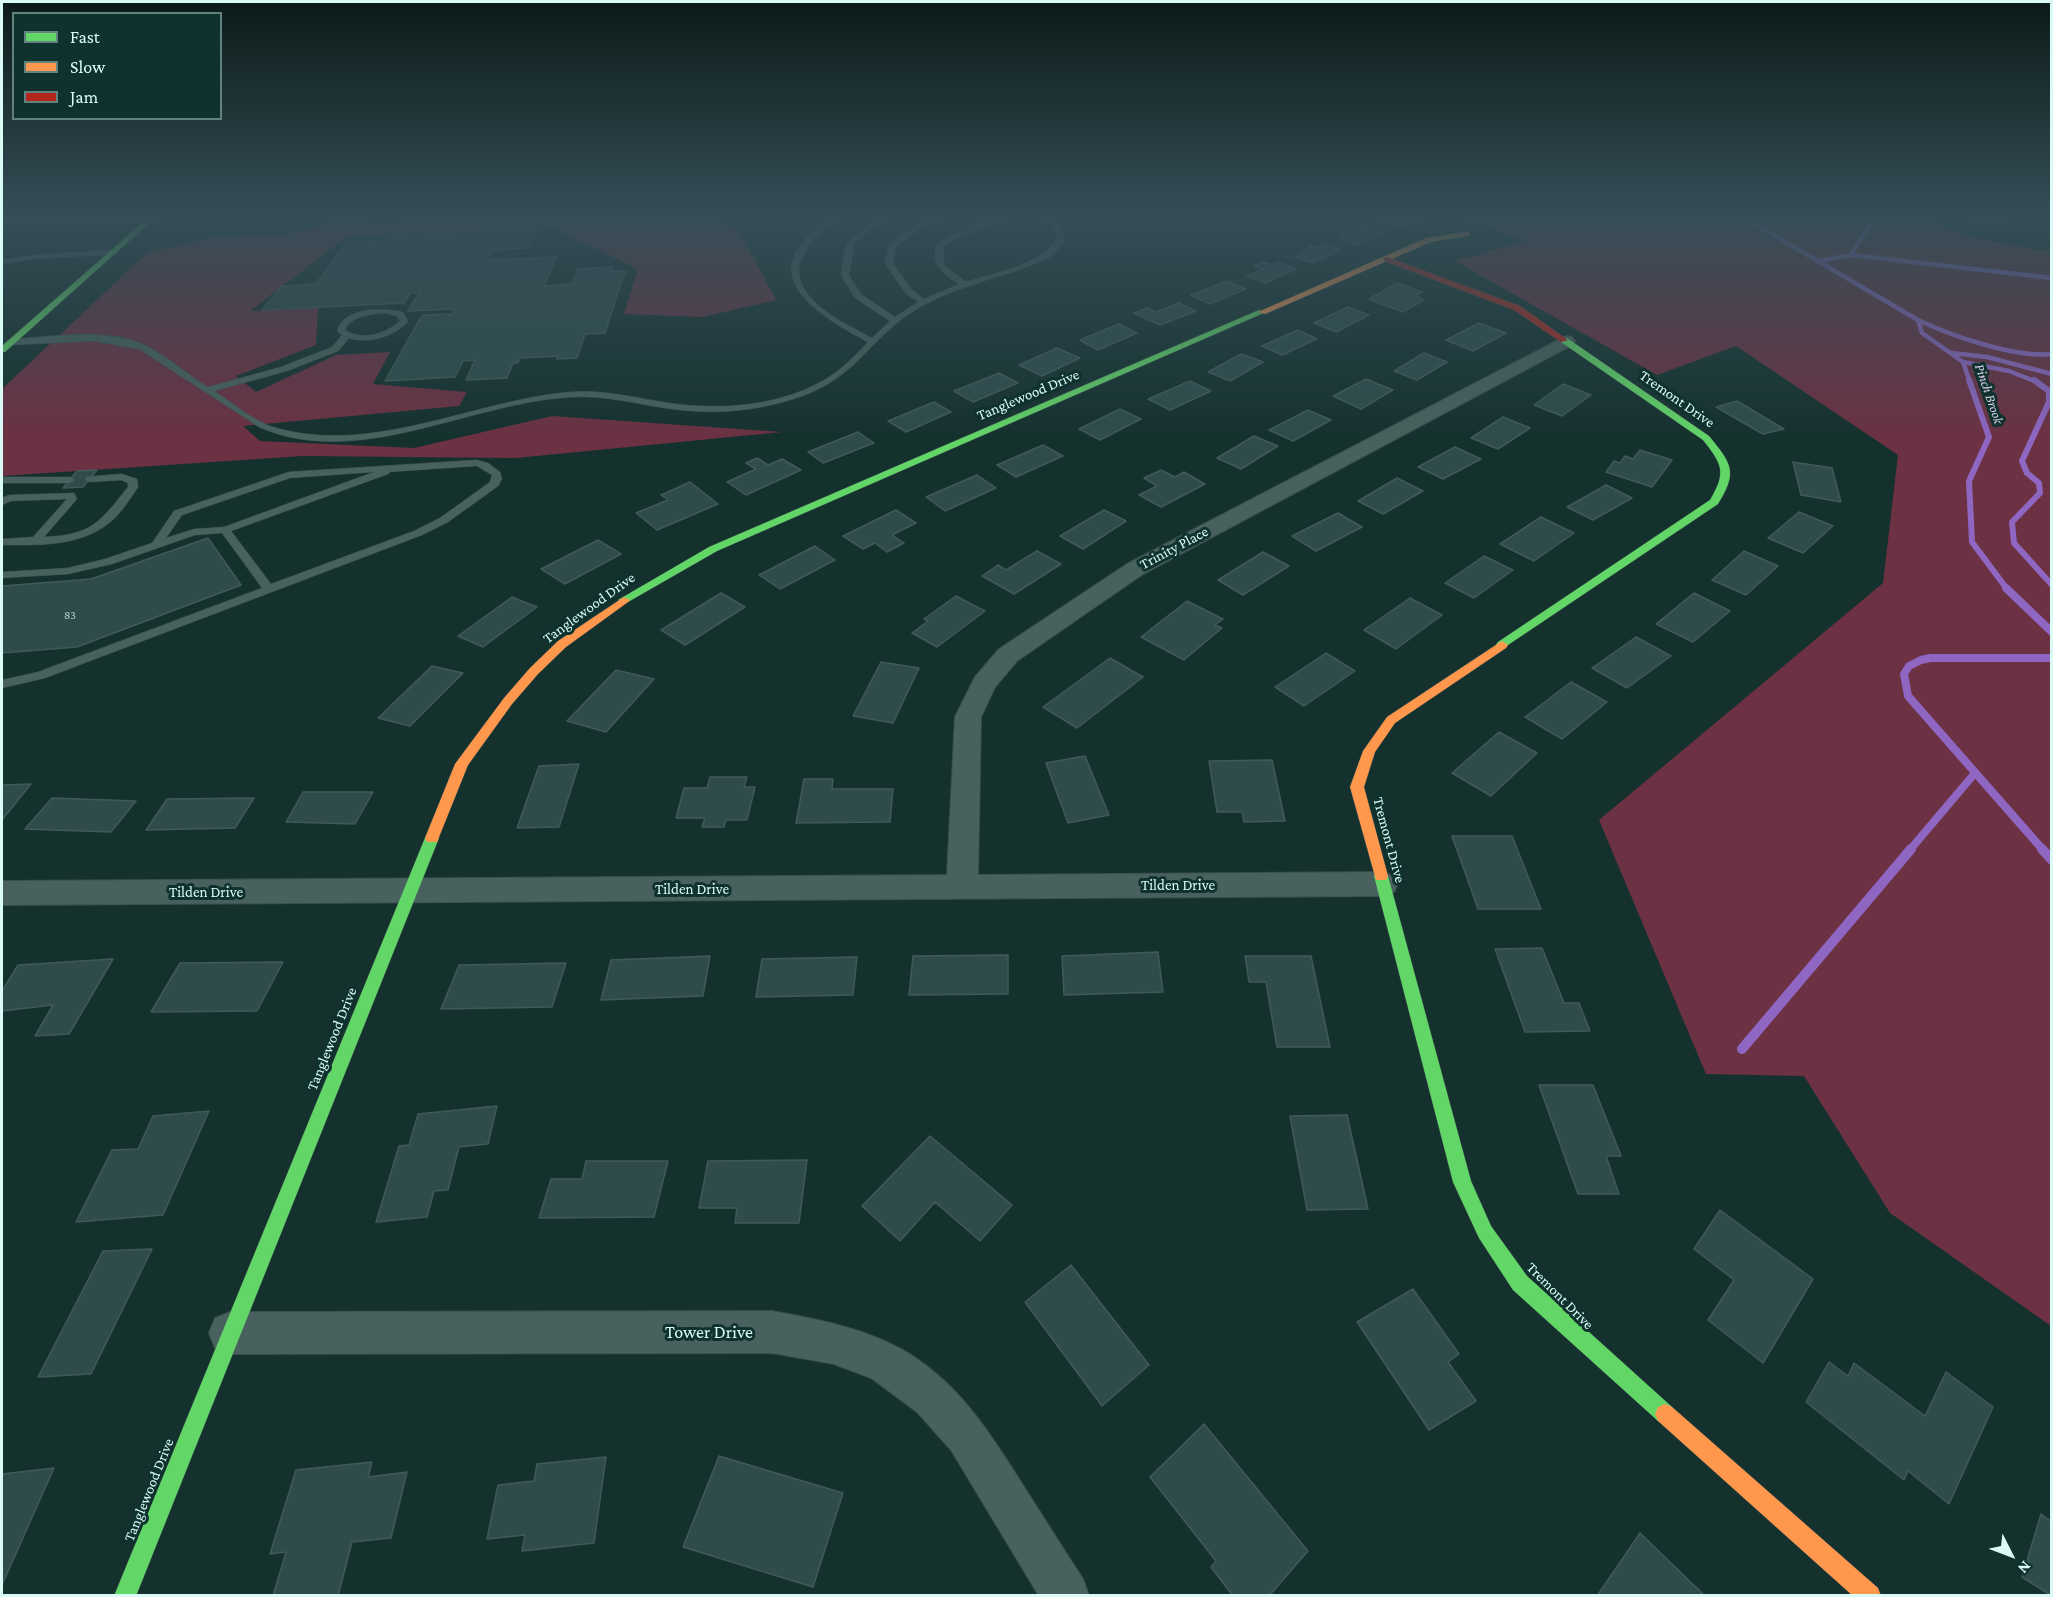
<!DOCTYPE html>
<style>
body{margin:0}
#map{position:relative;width:2053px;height:1597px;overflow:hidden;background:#15312e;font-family:"Crimson Pro",serif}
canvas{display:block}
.frame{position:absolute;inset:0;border:3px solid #dbfbf6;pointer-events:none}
.legend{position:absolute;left:12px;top:12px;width:210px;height:108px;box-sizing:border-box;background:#0f322e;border:2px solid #61827e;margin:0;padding:8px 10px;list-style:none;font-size:18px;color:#dbfbf6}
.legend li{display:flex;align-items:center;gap:12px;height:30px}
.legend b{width:30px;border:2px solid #61827e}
.north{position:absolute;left:1981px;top:1525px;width:60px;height:60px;-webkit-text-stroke:4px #0f322e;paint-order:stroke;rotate:132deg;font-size:16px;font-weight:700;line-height:24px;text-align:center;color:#dbfbf6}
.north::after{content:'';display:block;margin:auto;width:21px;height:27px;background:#dbfbf6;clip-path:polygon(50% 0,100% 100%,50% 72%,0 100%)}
</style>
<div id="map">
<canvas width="2053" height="1597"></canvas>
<div class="frame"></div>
<ul class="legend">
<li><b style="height:8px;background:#63d668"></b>Fast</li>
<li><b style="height:8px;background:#ff974d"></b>Slow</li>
<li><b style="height:8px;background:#b3261e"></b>Jam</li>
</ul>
<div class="north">N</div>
</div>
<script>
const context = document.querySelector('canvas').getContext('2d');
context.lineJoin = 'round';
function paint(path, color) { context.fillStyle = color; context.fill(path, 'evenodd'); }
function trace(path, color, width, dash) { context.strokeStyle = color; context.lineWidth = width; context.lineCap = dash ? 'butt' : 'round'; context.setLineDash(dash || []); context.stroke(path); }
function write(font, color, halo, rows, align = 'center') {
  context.font = font + ' "Crimson Pro",serif'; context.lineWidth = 6; context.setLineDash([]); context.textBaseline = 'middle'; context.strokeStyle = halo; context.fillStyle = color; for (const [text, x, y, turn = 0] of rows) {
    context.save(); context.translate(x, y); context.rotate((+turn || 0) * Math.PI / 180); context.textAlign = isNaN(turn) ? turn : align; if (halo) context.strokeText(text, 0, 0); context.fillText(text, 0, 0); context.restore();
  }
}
paint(new Path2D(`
 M351 217 371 225 508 217H701L738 228 776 300 702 317 624 314 638 269 550 227 348 236 250 311 318 308 316 345 236 376 256 392 336 355 390 352 373 384 467 392 459 406 243 426 260 441 414 448 552 416 782 432 516 458 303 456 2 476V389L147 253 214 237 279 236Z
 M1461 217H1921L1972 237 2051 252V1326L1890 1213 1804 1076 1706 1074 1599 820 1883 583 1898 455 1736 346 1657 375 1455 261 1525 241Z`), '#6c3143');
trace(new Path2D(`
 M1743 217 1918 320 1922 333 1963 362 1970 382
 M1900 217 1926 218
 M1851 254 1876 217
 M1819 261 1852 255 2052 278
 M1918 320C1952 336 2015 358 2052 354
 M1952 353 1987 357 2052 374
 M1963 362 2009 371 2037 382`), '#8f66c2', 4.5);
trace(new Path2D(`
 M1969 380 1989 437 1969 481 1972 542 2007 589
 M2034 380 2049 391V402L2022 461 2027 473 2039 483 2040 493 2012 522 2014 543 2052 585`), '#8f66c2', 6);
trace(new Path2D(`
 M2006 588 2052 632
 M1909 851 1975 773
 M2044 851 1908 696 1904 674 1909 666 1921 660 1930 658H2052`), '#8f66c2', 8);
trace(new Path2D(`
 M2042 849 2052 860
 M1742 1049 1911 849`), '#8f66c2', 10);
const building = new Path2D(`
 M1383 217H1422L1401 227 1379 219Z
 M1366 226 1385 232 1358 245 1339 239Z
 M538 228 529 248 492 250 487 260 556 257 544 286 572 284 578 269 612 267 611 271H625L605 333 585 334 577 358 557 359 558 356 520 358 518 363H513L507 378 466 380 475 360 463 361 455 377 385 381 422 315 452 314 454 309 408 311 420 292 410 293 404 303 262 310 282 286 316 284 347 242 389 240 393 235Z
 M1324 244 1341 250 1312 263 1295 257 1309 250 1305 249 1311 246 1316 247Z
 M1263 262 1271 265 1278 262 1296 269 1265 283 1247 276 1263 269 1254 266Z
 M1227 281 1246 289 1210 304 1191 295Z
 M1397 283 1422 292 1415 296 1424 300 1403 312 1369 299Z
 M1179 303 1196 311 1160 325 1134 313 1147 308 1156 312Z
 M1348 307 1369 315 1336 332 1314 323Z
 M1479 323 1506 333 1473 351 1446 340Z
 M1119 324 1137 333 1098 350 1080 340Z
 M1298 330 1317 339 1282 355 1262 346Z
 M1057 348 1080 358 1042 376 1019 365Z
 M1424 353 1447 362 1417 380 1394 371Z
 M1241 354 1263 362 1230 381 1208 372Z
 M999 373 1018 383 973 402 954 391Z
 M1366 379 1393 390 1361 409 1333 396Z
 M1190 381 1211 391 1170 410 1148 399Z
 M1563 384 1591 395 1562 416 1534 405Z
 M1737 401 1784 429 1763 434 1716 407Z
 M934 402 951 412 906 432 888 421Z
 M1120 409 1141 419 1100 440 1079 429Z
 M1308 410 1331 420 1293 441 1269 430Z
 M1503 417 1530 428 1498 449 1471 438Z
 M858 432 874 443 823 463 808 452Z
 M1254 436 1278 446 1241 469 1217 458Z
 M1043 445 1063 456 1016 477 997 465Z
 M1455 447 1481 459 1443 479 1418 467Z
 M1640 450 1672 460 1652 487 1606 472 1614 461 1620 463 1625 456 1633 459Z
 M757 458 768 465 782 459 801 470 746 495 727 482 756 469 746 463Z
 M1793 462 1832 468 1841 502 1801 495Z
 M97 470 83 487 63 488 77 471Z
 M1161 470 1175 477 1184 472 1205 484 1161 507 1139 495 1157 486 1144 478Z
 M977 475 996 488 945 511 926 497Z
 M1397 478 1423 491 1383 514 1358 501Z
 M690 482 718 504 657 530 636 513 668 500 661 495Z
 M1606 485 1632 498 1593 520 1567 507Z
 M896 510 916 523 892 535 904 543 887 552 875 543 863 549 843 536Z
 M1104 510 1126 521 1083 549 1060 536Z
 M1799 512 1833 526 1803 553 1768 538Z
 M1338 513 1362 527 1316 551 1292 536Z
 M1541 517 1574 533 1534 561 1500 544Z
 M208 538 241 585 77 647 2 653V586L91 579Z
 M598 540 621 554 565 584 541 569Z
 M815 546 835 560 780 589 759 575Z
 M1037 551 1061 564 1014 594 982 576 998 565 1006 570Z
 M1744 551 1778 566 1746 595 1712 580Z
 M1263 552 1289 566 1243 595 1218 580Z
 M1484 556 1513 570 1474 598 1445 583Z
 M721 593 745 607 685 645 661 630Z
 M1694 593 1730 611 1693 642 1656 624Z
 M956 596 985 611 937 647 912 633 928 621 924 619Z
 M512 597 537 607 483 647 458 636Z
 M1410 598 1442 615 1396 649 1364 630Z
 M1187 601 1223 619 1215 625 1222 628 1184 660 1141 637Z
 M1636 637 1671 656 1627 688 1592 668Z
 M1326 653 1355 671 1304 706 1275 687Z
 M1110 658 1143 677 1077 728 1043 707Z
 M881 662 919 668 893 723 853 716Z
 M432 666 463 673 410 726 378 718Z
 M616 670 654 679 606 732 567 721Z
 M1571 682 1607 702 1562 739 1525 717Z
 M1499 732 1537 753 1491 796 1452 773Z
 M1085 756 1109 815 1068 823 1046 763Z
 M1272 760 1285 821 1244 822 1242 812H1217L1209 761Z
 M579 764 559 827 517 828 539 766Z
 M710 777H747L744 787H755L747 820H726L724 827H702L705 818H676L684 788H707Z
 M804 779H833L832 789H893L890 822 796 823Z
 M31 784 2 820V785Z
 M303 792H373L355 824 286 822Z
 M52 798 136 801 111 832 25 829Z
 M254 798 235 828 146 830 167 799Z
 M1452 836H1512L1541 909H1478Z
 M1542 948 1564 1003H1579L1590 1031 1525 1032 1495 949Z
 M1158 952 1163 992 1064 995 1062 956Z
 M1008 955V994L909 995 913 956Z
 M710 956 703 996 601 1000 611 960Z
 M1245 956H1311L1330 1047H1277L1266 982H1249Z
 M857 957 853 995 756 997 762 959Z
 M113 959 69 1034 35 1036 53 1005 2 1011V991L18 965Z
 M283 962 257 1011 151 1012 180 963Z
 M566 963 552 1007 441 1009 459 965Z
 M1539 1085H1593L1621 1156H1606L1619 1194H1578Z
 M497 1106 488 1144 459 1147 448 1190 434 1191 427 1217 376 1222 399 1146 409 1145 418 1114Z
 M209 1111 163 1215 76 1222 112 1150 138 1149 153 1116Z
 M1347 1115 1368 1209 1307 1210 1290 1116Z
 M930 1136 1012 1205 980 1241 935 1202 900 1241 862 1206Z
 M807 1160 799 1223H735L737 1208H699L708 1161Z
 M586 1161H668L654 1217 539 1218 551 1179H582Z
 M1720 1210 1813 1279 1763 1363 1708 1320 1734 1280 1694 1249Z
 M152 1249 91 1374 38 1377 103 1251Z
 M1071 1265 1149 1365 1102 1406 1025 1302Z
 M1413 1289 1459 1354 1448 1362 1476 1401 1429 1430 1357 1322Z
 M1829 1362 1848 1376 1854 1363 1925 1416 1946 1372 1993 1407 1949 1504 1908 1471 1904 1480 1806 1402Z
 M1204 1424 1308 1551 1269 1596H1233L1211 1567 1216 1561 1150 1477Z
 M719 1456 843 1493 813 1587 683 1547Z
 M606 1457 594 1543 522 1551 525 1535 487 1539 498 1485 534 1481 537 1464Z
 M372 1462 368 1477 407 1472 391 1538 352 1542 338 1596H273L286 1552 270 1554 296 1470Z
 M54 1468 2 1585V1474Z
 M2041 1514 2052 1522V1596L2022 1577Z
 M1640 1533 1703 1594 1702 1596H1597Z`);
paint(building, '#2f4c4b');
trace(building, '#405a59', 1.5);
const lane = new Path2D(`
 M152 217 155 219 151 221 2 223V219Z
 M831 217H839C827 227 815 236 806 250 778 293 842 322 872 338L890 321 855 298 841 275 846 243 876 220 891 217 880 222 854 244 849 275 861 294 895 317 918 302 905 293 885 263C887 257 887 248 891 244 904 228 928 217 948 217L926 224 896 247 893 263 911 289 924 299 959 284C943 274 930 265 937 244 959 231 988 217 1013 217L959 238 943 247 944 265 966 282C997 272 1037 266 1057 239L1052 227 1042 217H1049L1058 224 1065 239 1055 253 1047 259C1003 278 953 286 912 312 869 340 856 377 802 396 760 411 717 415 672 409 640 405 607 395 574 397 472 401 359 471 259 427L139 349 94 341 11 345 7 342 11 339C51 337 109 327 145 345 167 356 187 374 208 387L281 367 332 347 342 335 337 331C345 306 382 308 403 312L408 321 407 323C392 337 369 344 349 338L338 351 287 371 214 391C235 404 255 423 280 429 377 454 475 400 570 392 603 389 636 398 669 403 723 411 788 406 835 373 847 364 858 353 868 342 811 312 749 271 831 217ZM385 313 397 316 400 321C386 334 362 341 345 330 351 316 371 314 385 313Z
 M114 250 118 252 117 254 34 259 2 264V260L34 255Z
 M477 460 488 463 500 472 502 479 498 486 448 522 422 535 45 678 2 688V680L38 672 262 588 222 533 195 535 112 564 68 574 2 578V572L68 568 105 559 152 543 174 511 289 472ZM477 466 492 475 490 482 440 518 414 531 271 584 231 531 388 474 390 472ZM374 472 224 527 194 529 166 538 182 515 290 478Z
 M122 474 137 479 138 487C130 499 120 515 109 523 79 547 38 545 2 545V539L33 537 67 499 11 501 2 505V498L9 495 74 493 77 499 44 537C92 535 100 522 128 487V483L121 480 90 482 86 481V477Z
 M2 477H70L75 480 70 483H2Z`);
const street = new Path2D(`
 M1976 217H2003L2001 220 1979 225 1972 221Z
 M1566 336 1572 337 1575 341 1572 345 1143 574 1017 661 995 687 981 717 978 875 1383 872 1394 876 1398 884 1394 892 1383 896 2 905V881L947 875 955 717 975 677 999 649 1127 564Z
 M772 1311C816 1319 860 1327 899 1348 956 1379 988 1430 1021 1482 1042 1515 1062 1547 1083 1579L1089 1596H1039L951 1450 917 1412 871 1378 834 1364 772 1353 230 1354 215 1348 209 1333 215 1318 230 1312Z`);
const fast = new Path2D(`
 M149 217H156L5 352H2V346Z
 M1259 310 1266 312 717 551 628 602 624 603 618 600 709 547Z
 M1561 338H1567L1709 436C1732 464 1738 472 1718 504L1502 649 1496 645 1498 642 1710 500C1727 472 1722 464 1703 440L1561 342Z
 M432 833 437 834 439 838 136 1596H114L425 838 427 834Z
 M1381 870 1386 872 1388 876 1471 1181 1491 1226 1527 1276 1672 1407 1675 1414 1672 1421 1665 1424 1658 1421 1513 1290 1479 1238 1453 1182 1374 876 1376 872Z`);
const slow = new Path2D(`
 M1466 232H1469V236L1431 242 1265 314 1258 312 1426 238Z
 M624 597 630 600 628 602 566 647 538 674 512 704 468 765 437 842H427L425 838 455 764 504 698 530 668 558 641Z
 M1502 641 1508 645 1506 648 1395 723 1375 752 1364 787 1388 876 1386 880H1376L1350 787 1363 751 1387 717Z
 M1665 1404 1672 1407 1878 1588 1881 1596H1853L1658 1421 1655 1414 1658 1407Z`);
const jam = new Path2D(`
 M1387 257 1520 306 1568 340 1561 342 1514 310 1384 261 1383 259Z`);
trace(lane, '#394e4c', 1);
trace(street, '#394e4c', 2);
trace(fast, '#394e4c', 1);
trace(slow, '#394e4c', 1);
trace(jam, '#394e4c', 1);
paint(lane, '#49615e');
paint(street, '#49615e');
paint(fast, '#63d668');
paint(slow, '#ff974d');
paint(jam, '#b3261e');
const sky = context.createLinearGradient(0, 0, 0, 441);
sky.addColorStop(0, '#0c1b19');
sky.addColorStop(0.49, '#354e57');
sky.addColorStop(1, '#354e5700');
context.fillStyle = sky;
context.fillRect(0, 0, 2053, 441);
write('12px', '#b0cfcb', null, [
 ["83",70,615]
]);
write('italic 14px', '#ded3ed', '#0f322e', [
 ["Pinch Brook",1989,394,71]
]);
write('15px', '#dbfbf6', '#0f322e', [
 ["Tanglewood Drive",1028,395,-23],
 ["Tremont Drive",1677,399,35],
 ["Trinity Place",1174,548,-28],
 ["Tanglewood Drive",589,608,-36],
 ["Tremont Drive",1389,840,75],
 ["Tilden Drive",1178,885],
 ["Tilden Drive",692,889],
 ["Tilden Drive",206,892],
 ["Tanglewood Drive",332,1039,-68],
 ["Tremont Drive",1560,1296,45],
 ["Tanglewood Drive",149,1490,-68]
]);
write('18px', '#dbfbf6', '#0f322e', [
 ["Tower Drive",709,1332]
]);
</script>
